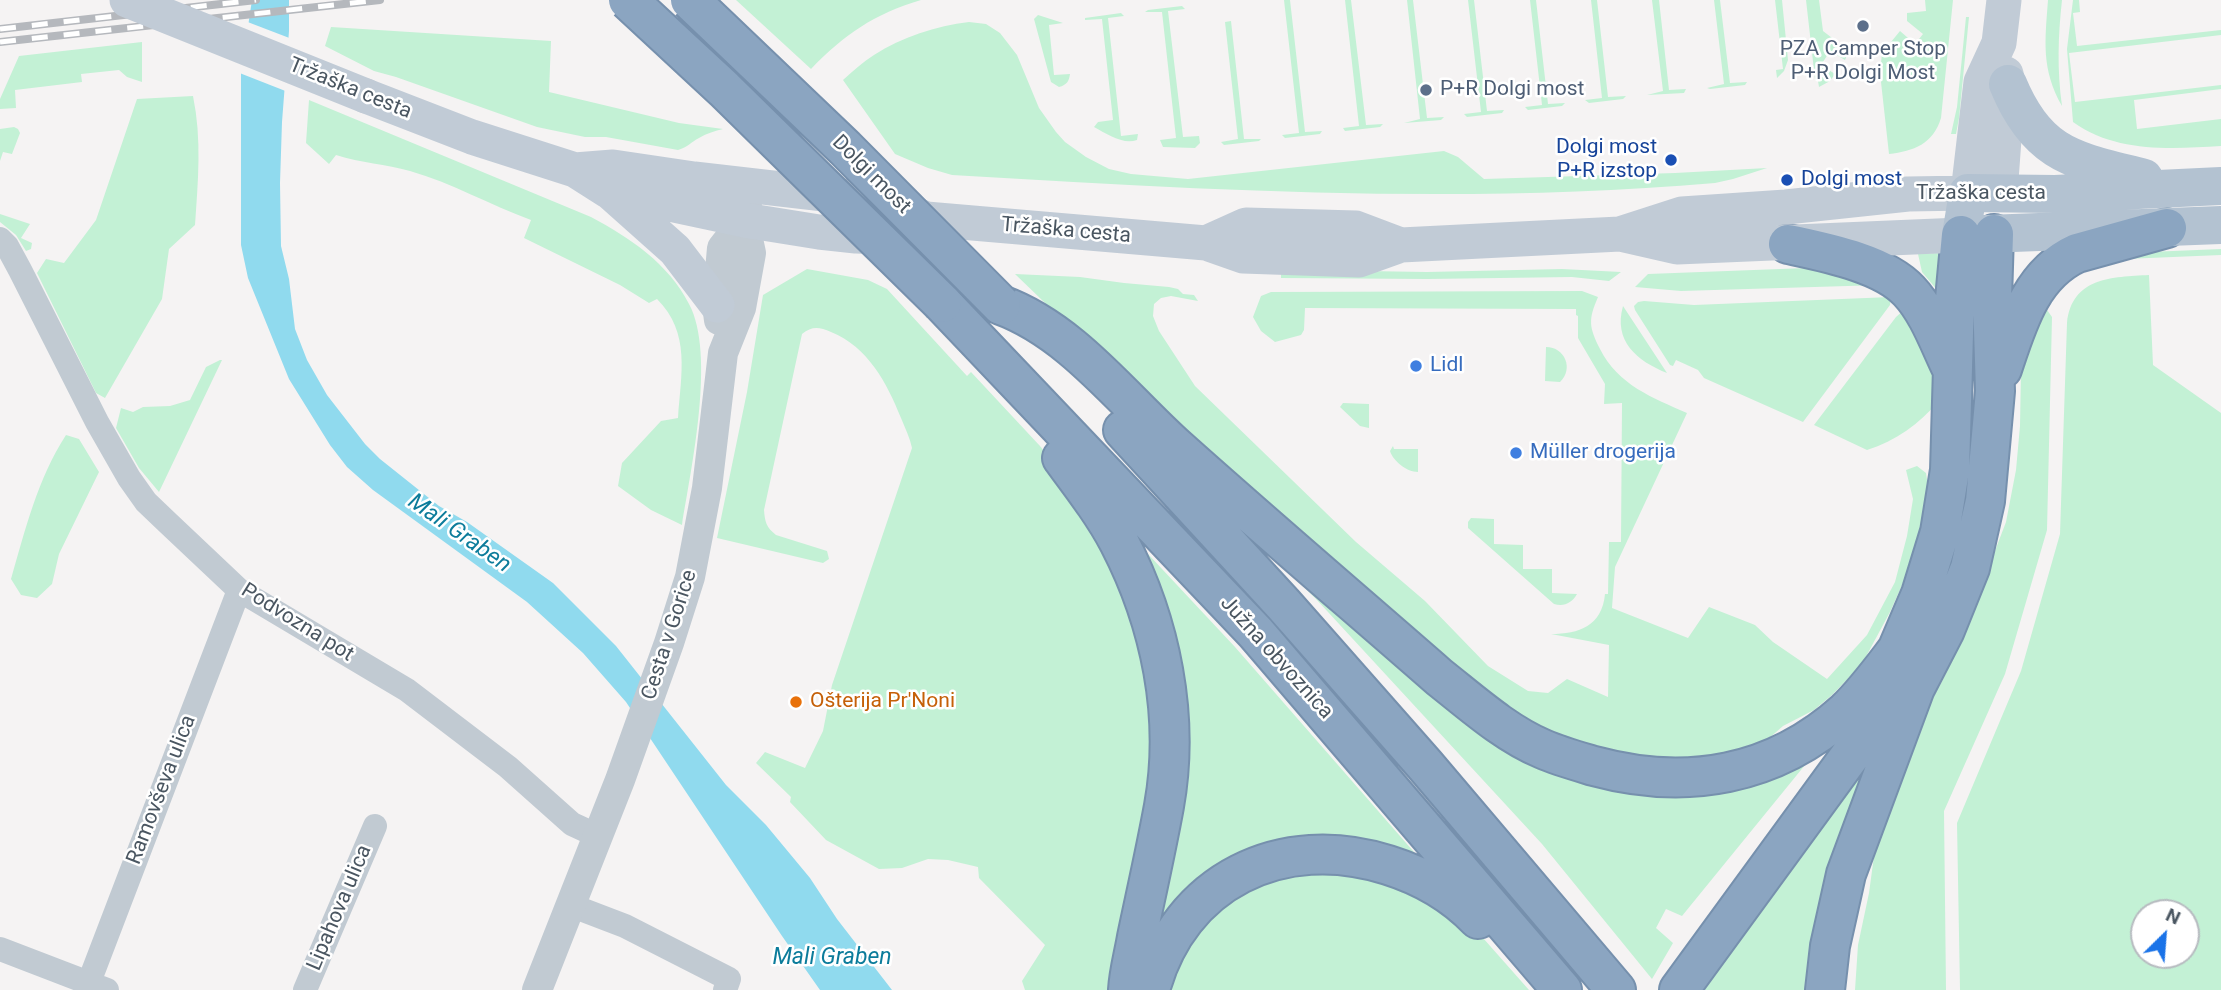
<!DOCTYPE html>
<meta charset="utf-8">
<style>
body{margin:0}
#map{position:relative;width:2221px;height:990px;overflow:hidden;background:#f5f3f3;font-family:Roboto,sans-serif}
canvas{display:block}
.north{position:absolute;left:2130px;top:899px;width:70px;height:70px;box-sizing:border-box;background:#fff;border:2px solid #b7bbc0;border-radius:50%;rotate:25deg;font-size:19px;font-weight:700;line-height:28px;text-align:center;color:#4a5661}
.north::after{content:'';display:block;margin:auto;width:24px;height:32px;background:#1a73e8;clip-path:polygon(50% 0,100% 100%,50% 72%,0 100%)}
</style>
<div id="map">
<canvas width="2221" height="990"></canvas>
<div class="north">N</div>
</div>
<script>
const context = document.querySelector('canvas').getContext('2d');
context.lineJoin = 'round';
function paint(path, color) { context.fillStyle = color; context.fill(path, 'evenodd'); }
function trace(path, color, width, dash) { context.strokeStyle = color; context.lineWidth = width; context.lineCap = dash ? 'butt' : 'round'; context.setLineDash(dash || []); context.stroke(path); }
function write(font, color, halo, rows, align = 'center') {
  context.font = font + ' Roboto,sans-serif'; context.lineWidth = 5; context.setLineDash([]); context.textBaseline = 'middle'; context.strokeStyle = halo; context.fillStyle = color; for (const [text, x, y, turn = 0] of rows) {
    context.save(); context.translate(x, y); context.rotate((+turn || 0) * Math.PI / 180); context.textAlign = isNaN(turn) ? turn : align; if (halo) context.strokeText(text, 0, 0); context.fillText(text, 0, 0); context.restore();
  }
}
paint(new Path2D(`
 M736 0H921C874 14 845 34 811 69Z
 M1284 0H1290L1305 132 1322 131 1320 134 1285 138 1282 135 1299 133Z
 M1345 0H1351L1366 125 1383 124 1380 127 1345 131 1343 128 1359 126Z
 M1407 0H1413L1427 118 1444 117 1441 120 1404 123 1420 119Z
 M1468 0H1474L1487 111 1504 110 1502 113 1467 117 1464 114 1481 112Z
 M1530 0H1536L1548 104 1565 103 1562 106 1528 110 1525 107 1542 105Z
 M1591 0H1597L1608 97 1626 96 1623 99 1589 103 1585 100 1602 98Z
 M1652 0H1659L1669 90 1686 89 1684 93 1647 95 1663 91Z
 M1714 0H1720L1730 83 1747 82 1745 85 1710 89 1707 88 1724 84Z
 M1775 0H1782L1788 60 1784 71 1777 78 1776 70 1783 69Z
 M1806 0H1819L1823 31 1849 51 1845 60 1830 51 1821 65 1835 74 1830 81 1819 87 1818 81 1815 79Z
 M1925 0H1953L1941 118C1933 144 1914 151 1889 154L1880 73 1882 53 1900 31 1915 44 1923 34 1907 21V13L1926 11Z
 M2048 0H2062C2058 36 2057 70 2062 106 2041 69 2045 41 2048 0Z
 M2073 0H2079L2080 12 2073 13 2077 46 2221 30V35L2069 53 2075 102 2221 85V89L2134 100 2137 129 2221 119V146C2171 149 2116 153 2073 122L2067 49Z
 M1182 6 1185 9 1168 11 1183 137 1199 136 1200 143 1195 148 1163 147 1160 140 1176 138 1162 12H1145L1148 10Z
 M1121 13 1124 16 1108 18 1121 136 1138 134 1137 140C1123 145 1107 134 1094 127L1098 122 1113 120 1102 19 1085 20V18Z
 M1038 15 1063 23 1049 25 1054 75 1070 74C1069 81 1067 85 1059 87L1051 82 1034 19Z
 M1966 17H1969L1959 118 1956 134H1951L1957 107Z
 M1231 21 1244 139H1261L1259 141 1224 145 1221 142 1238 139 1225 22Z
 M969 22 986 24 1000 33 1017 55 1039 108 1056 132 1065 142 1086 157 1109 169 1131 174 1188 179 1444 151 1458 157 1484 179 1675 173 1767 168 1733 179 1715 183C1461 205 1206 190 952 175L928 168 895 154 843 80C853 71 863 62 874 55 902 37 936 26 969 22Z
 M331 27 551 41 549 92 679 123 723 129C715 131 707 133 699 138 691 142 688 147 678 150L606 137H585L537 127 396 77 374 71 325 46Z
 M142 42V82L127 77 119 70 81 74 82 82 15 90 16 108 0 109V99L19 56Z
 M193 96C202 139 198 182 195 225L169 249 162 299 105 398 96 393 37 273 46 259 64 263 96 220 137 99Z
 M309 100 591 217C630 238 668 263 689 304 716 354 691 469 682 525L651 510 618 486 622 463 661 421 678 418C681 374 691 333 657 299L649 303 620 285 524 238 531 220C490 205 452 183 410 171 386 164 361 163 336 155L329 164 306 143Z
 M14 127 18 129 20 133 12 154 3 152 0 161V129Z
 M0 214 30 224 21 238 32 243 31 249 26 251 16 235 0 222Z
 M2221 249V255L2125 259V253Z
 M1939 253 1938 291 1922 272 1918 254Z
 M1833 267 1881 285 1681 291 1635 287 1648 274Z
 M807 269 868 280 887 289 967 376 971 372 1040 446 1075 489 1131 598 1158 735 1117 990H1025L1022 981 1045 945 979 878 978 867 948 860 928 859 902 868 879 869 826 840 790 802 791 797 756 763 765 752 805 768 823 731 832 685 912 448C910 438 905 428 901 418 887 383 868 347 831 332 819 327 812 326 802 334L764 510C765 522 766 527 776 535L827 551 829 559 823 563 717 538 747 392 763 295Z
 M1562 269 1621 272 1609 281 1572 277 1427 279 1281 278V274L1302 270 1427 272Z
 M1015 274 1080 277 1124 283 1169 287 1178 289 1183 294 1194 295 1198 301 1171 296 1161 298 1154 304 1153 316 1159 331 1195 386 1356 542 1425 601 1488 666 1528 691 1548 693 1567 679 1608 697 1609 645 1551 634C1579 634 1602 626 1605 594H1608L1609 542H1621L1622 403 1604 404 1605 384 1578 338V316L1576 315V309L1305 308 1304 330 1301 335 1275 342 1261 331 1253 317 1261 296 1271 292 1582 291 1598 297C1588 320 1589 327 1600 349 1618 385 1653 398 1687 413L1615 567 1612 608 1688 638 1709 607 1755 625 1773 642 1827 679 1867 635 1895 582 1907 536 1913 499 1906 470 1917 466 1926 473 1928 486 1925 515 1907 574 1890 612 1862 664 1832 695 1814 710 1783 726 1751 754 1667 767 1537 733 1451 668 1071 328Z
 M2149 275 2153 365 2221 413V990H1960L1957 823 2021 671 2060 534 2067 323C2072 277 2112 277 2149 275ZM2144 913H2186V955H2144Z
 M1891 297 1890 305 1803 422 1704 378 1698 370 1676 360 1673 366 1670 365 1635 310 1634 306 1638 302 1644 301 1694 305Z
 M2040 300 2052 317 2047 530 2005 674 1944 811 1946 990H1855L1858 945 1869 893 1877 834 1921 720 1941 683 1961 640 2006 522 2016 470 2020 426 2021 370Z
 M1623 306 1667 373C1637 361 1613 341 1623 306Z
 M1905 309 1934 350 1939 401C1919 424 1896 441 1867 450L1814 425 1896 317Z
 M1546 347C1565 347 1574 369 1560 382L1545 381Z
 M220 360H222L159 492 139 468 116 428 121 408 133 412 143 407 170 406 190 400 206 367Z
 M1343 403 1369 404V428L1360 426 1340 407Z
 M66 435 79 439 99 472 59 554 52 584 37 598 21 595 11 579C25 530 38 478 66 435Z
 M1393 446 1394 449H1418V472C1407 472 1393 461 1390 451Z
 M1471 518 1494 519V544L1523 545V569H1552V593L1577 594C1572 603 1564 607 1554 604L1468 528V522Z
 M1134 539 1235 647 1427 867 1292 847 1155 949 1175 807Z
 M1283 566 1525 752 1771 777 1805 765 1682 916 1666 909 1656 928 1673 943 1652 979 1542 844 1316 599Z
 M1888 729 1815 990H1696Z
 M1371 870 1468 921 1529 990H1160L1188 931 1264 874Z`), '#c3f1d5');
paint(new Path2D(`
 M252 0H289V31L282 122 280 183 281 246 289 279 295 329 307 360 327 395 365 444 380 459 439 506 467 522 553 583 616 646 726 785 766 825 810 878 837 919 892 990H820L782 936 626 702 583 653 527 602 373 490 347 467 330 445 289 379 248 278 241 245V73Z`), '#90daee');
paint(new Path2D(`
 M245 21 292 39 288 92 237 72Z`), '#f5f3f3');
const motorway = new Path2D(`
 M1788 244C1825 252 1883 263 1909 291 1928 311 1939 342 1951 367
 M942 303 1256 633 1562 990
 M1001 305C1072 331 1122 399 1178 449 1264 526 1352 601 1439 677 1472 703 1505 733 1543 749 1559 756 1577 761 1594 766 1686 791 1774 776 1846 711 1865 693 1881 671 1897 650
 M2002 369C2017 324 2031 274 2077 253L2167 228
 M1123 430 1284 605 1425 765 1616 990
 M1062 458C1082 485 1103 512 1119 542 1161 623 1180 717 1164 806 1156 850 1146 894 1137 937 1134 955 1129 972 1128 990
 M1855 749 1921 594 1940 532 1950 470 1955 299 1961 235
 M1150 990C1179 881 1282 831 1388 865 1423 876 1452 892 1478 919
 M1679 990 1855 749 1872 732
 M1825 990 1830 946 1846 874 1915 688 1945 630 1970 568 1985 501 1995 391 1992 299 1994 234`);
trace(motorway, '#7690ad', 42);
trace(new Path2D(`
 M0 239 7 246 20 270 97 422 129 478 146 502 168 523 239 590 407 690 508 767 572 824 598 836
 M570 905 625 926 729 979 725 990
 M0 949 107 990
 M86 990 239 590
 M305 990 375 826`), '#c1cad2', 24);
trace(new Path2D(`
 M719 320 717 305 722 248 744 220 747 206
 M537 990 620 780 669 643 690 577 707 488 723 353 741 308 751 253 744 220`), '#c1cad2', 30);
trace(new Path2D(`
 M366 96 472 137 575 170 608 191 744 220 819 232 856 236 884 237 892 234
 M575 170 613 167 694 179 885 201 926 219 1206 243 1243 256 1359 260 1401 245 1620 234 1682 214 1786 207 1908 194 1968 193 1981 82 1999 43 2004 0
 M611 193 675 250 717 305
 M2000 194 2008 84 2006 74
 M1620 234 1677 247 1961 235
 M1206 243 1246 225 1356 228 1401 245`), '#c1cbd6', 35);
trace(new Path2D(`
 M2008 84C2038 157 2075 160 2144 178
 M2221 186 2055 194 1968 193 1961 235 2221 225`), '#b3c2d1', 38);
trace(motorway, '#8ba5c1', 38);
const rail = new Path2D(`
 M0 29 256 0
 M0 42 380 0`);
trace(rail, '#b5b8bd', 8);
trace(rail, '#fff', 5, [16]);
const motorwayBridge = new Path2D(`
 M628 0 724 89 942 303
 M690 0 845 148 1001 305`);
trace(motorwayBridge, '#7690ad', 42, []);
trace(new Path2D(`
 M127 0 366 96`), '#c1cbd6', 35);
trace(motorwayBridge, '#8ba5c1', 38);
for (const [x, y, r, color] of [
 [1863,26,7,"#5c6f8a"],
 [1426,90,7,"#5c6f8a"],
 [1671,160,7,"#1a4fb4"],
 [1787,180,7,"#1a4fb4"],
 [1416,366,7,"#3f7fe0"],
 [1516,453,7,"#3f7fe0"],
 [796,702,7,"#e8710a"]
]) { const dot = new Path2D(); dot.arc(x, y, r, 0, 2 * Math.PI); context.fillStyle = color; context.fill(dot); trace(dot, '#fff', 2.5); }
write('21px', '#4e5e75', '#fff', [
 ["PZA Camper Stop",1863,50],
 ["P+R Dolgi Most",1863,74],
 ["P+R Dolgi most",1440,90,"left"]
]);
write('21px', '#4a5661', '#fff', [
 ["Tržaška cesta",350,89,22],
 ["Dolgi most",871,175,45],
 ["Tržaška cesta",1981,194],
 ["Tržaška cesta",1066,231,5],
 ["Podvozna pot",297,623,32],
 ["Cesta v Gorice",670,635,-72],
 ["Južna obvoznica",1276,658,48],
 ["Ramovševa ulica",162,790,-69],
 ["Lipahova ulica",340,908,-67]
]);
write('21px', '#164399', '#fff', [
 ["Dolgi most",1657,148],
 ["P+R izstop",1657,172],
 ["Dolgi most",1801,180,"left"]
], 'right');
write('21px', '#366cbe', '#fff', [
 ["Lidl",1430,366],
 ["Müller drogerija",1530,453]
], 'left');
write('21px', '#c56008', '#fff', [
 ["Ošterija Pr'Noni",810,702]
], 'left');
write('italic 23px', '#0c7c9b', '#fff', [
 ["Mali Graben",459,534,35],
 ["Mali Graben",832,958]
]);
</script>
